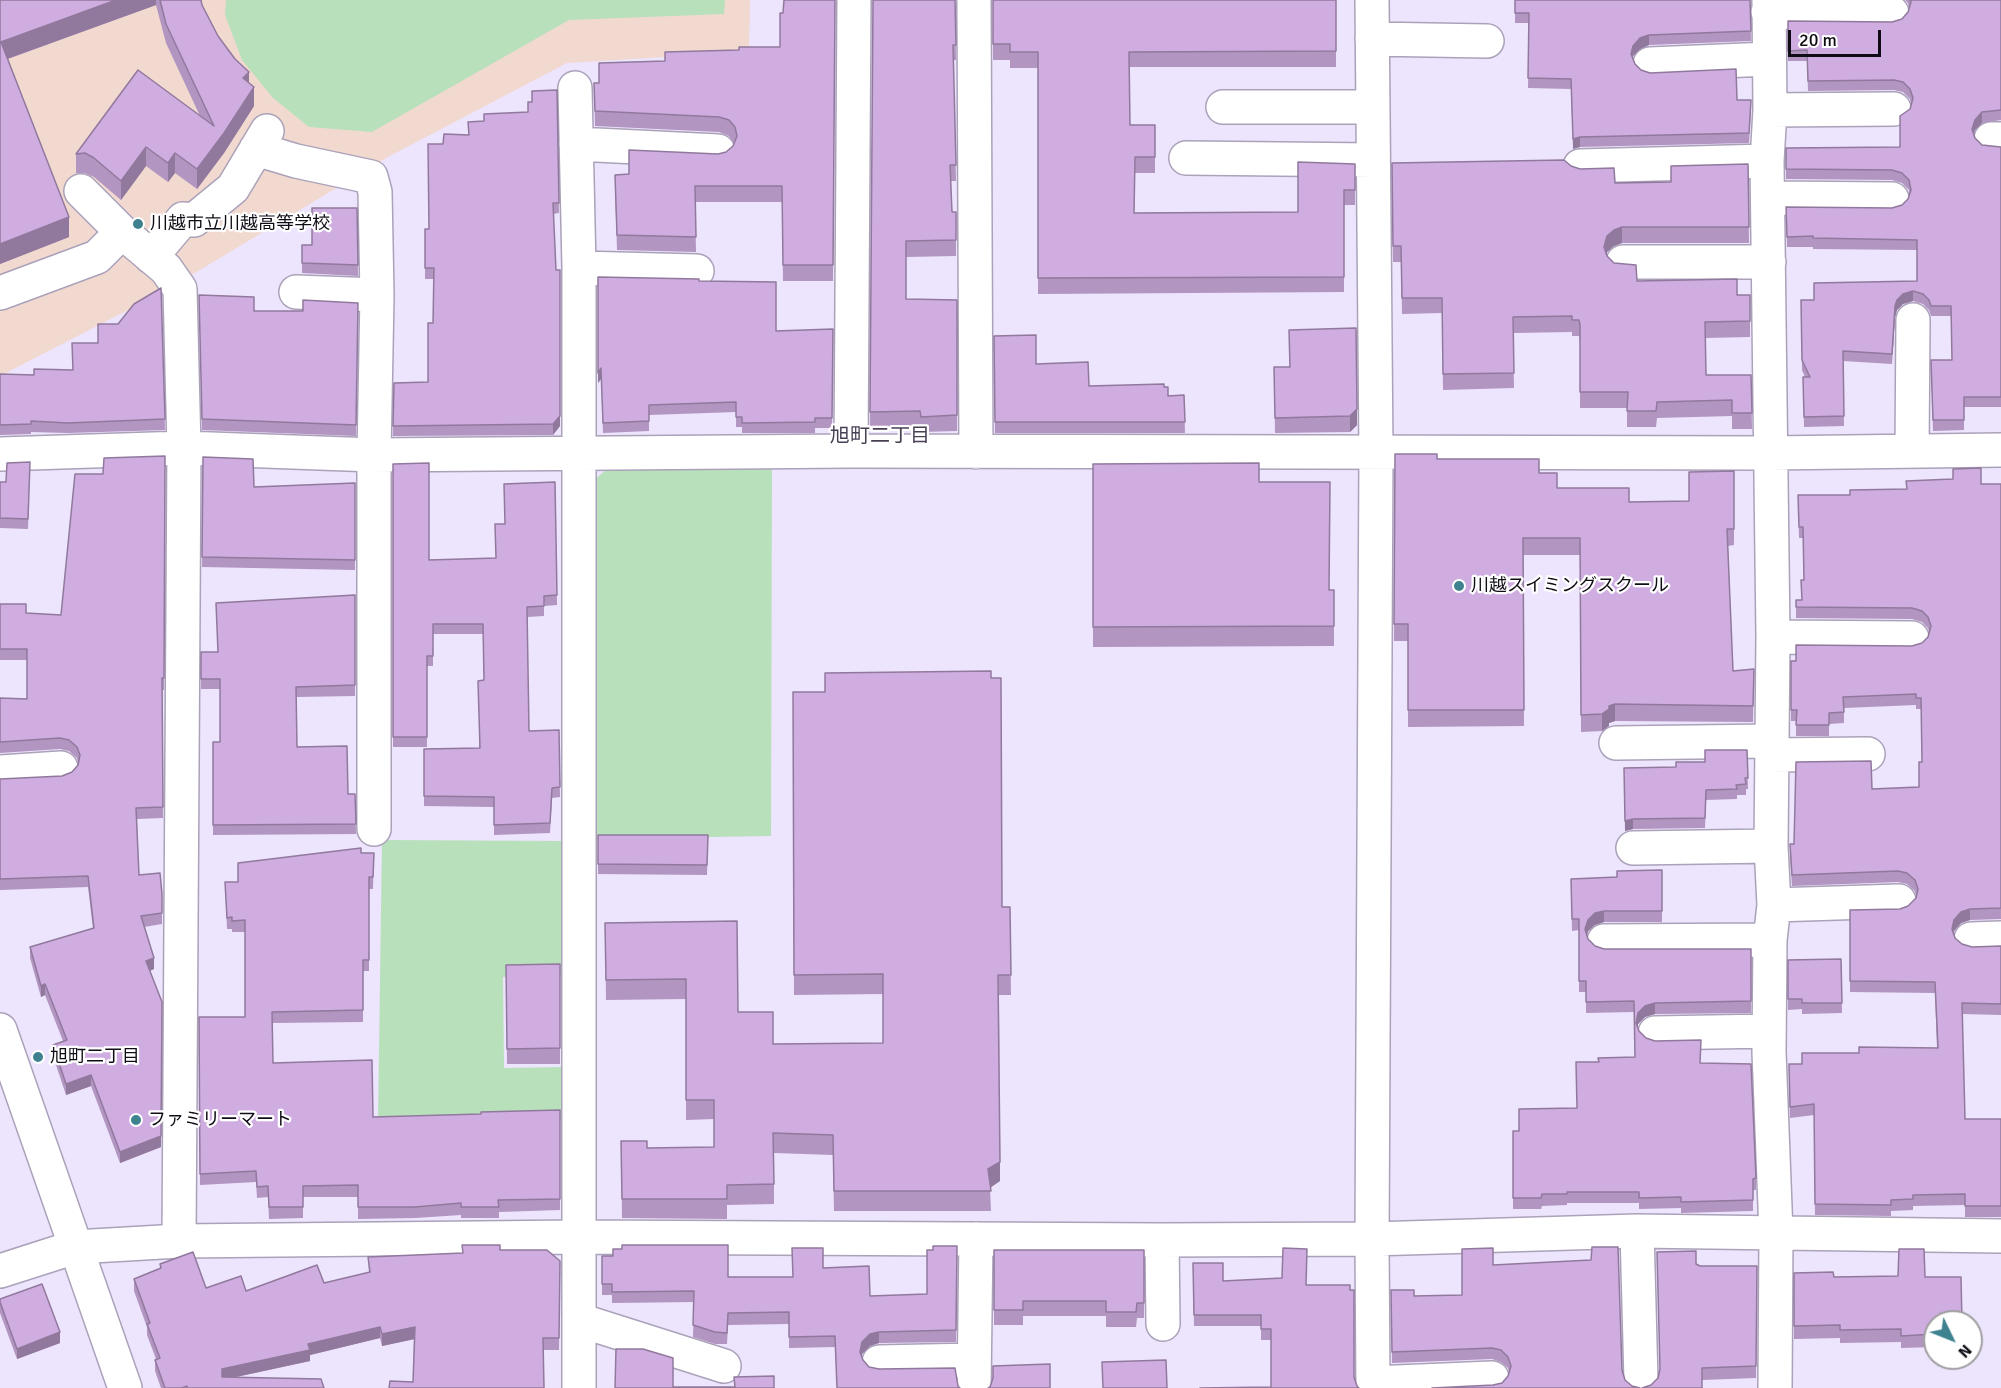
<!DOCTYPE html>
<meta charset="utf-8">
<style>
body{margin:0}
#map{position:relative;width:2001px;height:1388px;overflow:hidden;background:#ede4fd;font-family:Signika,sans-serif}
canvas{display:block}
.north{position:absolute;left:1923px;top:1310px;width:60px;height:60px;box-sizing:border-box;background:#fff;border:2px solid #9f9ea1;border-radius:50%;rotate:133deg;font-size:16px;font-weight:700;line-height:24px;text-align:center;color:#100c15}
.north::after{content:'';display:block;margin:auto;width:21px;height:27px;background:#3e8290;clip-path:polygon(50% 0,100% 100%,50% 72%,0 100%)}
.scale{position:absolute;left:1788px;top:30px;width:93px;height:27px;box-sizing:border-box;border:3px solid #100c15;border-top:0;padding-left:8px;font-size:18px;line-height:21px;white-space:nowrap;color:#100c15;-webkit-text-stroke:4px #fff;paint-order:stroke}
</style>
<div id="map">
<canvas width="2001" height="1388"></canvas>
<div class="north">N</div>
<div class="scale">20 m</div>
</div>
<script>
const context = document.querySelector('canvas').getContext('2d');
context.lineJoin = 'round';
function paint(path, color) { context.fillStyle = color; context.fill(path, 'evenodd'); }
function trace(path, color, width, dash) { context.strokeStyle = color; context.lineWidth = width; context.lineCap = dash ? 'butt' : 'round'; context.setLineDash(dash || []); context.stroke(path); }
function write(font, color, halo, rows, align = 'center') {
  context.font = font + ' Signika,"Noto Sans JP",sans-serif'; context.lineWidth = 4.5; context.setLineDash([]); context.textBaseline = 'middle'; context.strokeStyle = halo; context.fillStyle = color; for (const [text, x, y, turn = 0] of rows) {
    context.save(); context.translate(x, y); context.rotate((+turn || 0) * Math.PI / 180); context.textAlign = isNaN(turn) ? turn : align; if (halo) context.strokeText(text, 0, 0); context.fillText(text, 0, 0); context.restore();
  }
}
paint(new Path2D(`
 M0 0H750L749 52 567 63 388 157 165 291 0 376Z`), '#f2d9d0');
paint(new Path2D(`
 M226 0H725L724 14 569 20 372 132 309 127 273 98 242 60 225 15Z
 M772 462 771 836 593 839 591 483 608 468Z
 M382 840 564 841V975L503 977 504 1068 563 1067V1119L378 1121Z`), '#b8e0bb');
const minor = new Path2D(`
 M974 0 976 452
 M1372 0 1376 452 1372 1239 1373 1388
 M1769 0 1770 110 1767 161 1773 637 1771 846 1774 905 1770 940 1769 1052 1776 1233 1775 1388
 M1768 12 1892 13
 M1372 39 1487 41
 M1650 64 1769 59
 M575 88 579 268V1388
 M1223 107H1373
 M1770 110 1894 109
 M1991 139H2001
 M576 144 718 151
 M256 149 296 161 371 177 375 192 377 295 374 455V829
 M1186 158 1373 160
 M1580 166 1767 161
 M81 191 122 232 166 269 180 289 184 448 179 1241
 M1768 198 1892 199
 M151 257 183 219 194 220 233 188 267 131
 M1623 262H1769
 M579 268 697 271
 M296 292 377 295
 M0 293 97 257 122 232
 M851 451 854 0
 M1912 451 1913 320
 M0 454 184 448 374 455 851 451 1770 453 2001 450
 M1773 637 1912 638
 M1616 743 1772 741
 M1772 755 1868 754
 M0 772 61 768
 M1633 848 1771 846
 M1774 905 1899 901
 M1971 939 2001 938
 M1604 941 1770 940
 M0 1030 125 1388
 M1655 1033 1769 1031
 M1637 1231 1641 1381
 M1162 1240 1163 1324
 M0 1271 75 1247 179 1241 578 1237 1162 1240 1372 1239 1637 1231 2001 1236
 M579 1320 724 1366
 M879 1362 974 1360
 M1373 1383 1492 1378
 M974 1388 976 1239`);
trace(minor, '#aba2ba', 36);
trace(minor, '#fff', 33);
paint(new Path2D(`
 M0 0H201L202 5 218 36 249 83 254 106 224 153 197 189 175 173 168 182 146 166 121 200 94 177 85 173H76V154L200 116 166 43 156 5 8 59 69 237 0 264Z
 M835 0 833 281H783L782 202H695L696 252 617 250 615 190 629 174 726 152 733 146 734 143 729 136 719 132 595 126 594 83H599L665 61 739 50 780 47 783 13Z
 M873 0H955L956 60H953L956 181H951L952 212H956V256L906 257V299L957 300V431L921 432 920 427 870 428Z
 M993 0H1336V67H1129L1130 125H1155V173H1135L1134 213 1298 212 1355 164V205H1344V292L1038 294V68H1010V60H993Z
 M1515 0H1750L1751 41 1649 45 1640 49 1633 56V58L1635 64 1641 70 1737 100 1751 110 1749 143 1580 147 1573 149 1571 89 1528 88 1529 23H1515Z
 M1905 0H2001V120L1982 123 1975 130 1974 134 1975 138 1982 145 2001 147V407H1964V430L1933 431 1931 360H1952L1951 316H1931L1929 310 1923 304 1913 301 1903 304 1897 310 1895 317 1892 364 1843 361 1844 426 1804 427 1803 377H1805L1802 370 1801 300H1814L1917 281V250L1813 249V247H1787L1786 207 1892 208 1902 205 1908 199 1909 194V190L1902 183 1892 180 1786 179V148L1900 147 1911 104 1910 99 1903 92 1894 90 1808 91 1807 61H1788V21L1892 22 1902 19 1908 12 1909 8 1908 3Z
 M557 90 559 213 553 214 560 426 553 435 393 436 394 383 428 382 433 323 434 279H425V229H429L443 144 468 135 484 121 528 112 532 102Z
 M1392 163 1571 166 1615 183 1671 182 1748 164 1749 243H1622L1614 246 1607 252V256L1614 263 1637 281 1737 295H1750V337L1705 338 1706 375H1751L1752 429H1732V416L1657 418 1656 427H1627V408H1580V341L1579 336H1572V332L1513 333 1514 388 1443 390 1442 313 1402 314 1401 262H1393Z
 M357 208 358 276 302 273V245H312Z
 M598 277 699 281 776 331 833 329 832 428H815V433H742V427H736V412L649 415V431L603 433 601 379 598 383Z
 M161 288 165 430 68 433 31 432V434L0 435V374L34 375 72 370 98 343 118 324Z
 M199 295 254 311H303L358 303 356 436 202 430Z
 M1356 328 1357 425 1350 432 1275 433 1274 367H1290Z
 M994 336 1036 364 1089 386 1164 387 1168 396 1184 395 1185 433H995Z
 M1395 454 1539 473 1557 488 1629 502 1689 501 1734 471V545L1728 546 1733 671 1754 669 1753 722 1615 721 1609 723V726L1602 731 1581 732 1580 555H1523L1524 726 1408 727V641H1394Z
 M165 456 164 690H162L163 818 137 819 139 875 162 894V924L144 927 154 969 150 971 161 1147 120 1163 91 1086 66 1095 53 1056V1045L63 1041 45 995 41 997 30 958V947L93 929 88 887 0 890V779L62 776 72 772 78 765V763L77 758 69 751 60 749 0 753V698L27 699V660H0V604L26 613 61 615 103 474Z
 M203 457 254 487 355 483V570L202 567Z
 M30 462 28 529 0 528V482H6Z
 M393 464 429 560 496 558 505 524 555 482 557 605 544 606V616L527 617 529 731 559 730 560 797 552 798 550 833 494 835V807L424 806V749L479 748 484 680 483 634H433V666H427V747H393Z
 M1093 464 1259 482 1329 590H1334V646L1093 647Z
 M1981 484H2001V919L1970 920 1961 923 1954 931V933L1955 938 1962 944 1972 947 2001 946V1015L1962 1014 1965 1119H2001V1217H1965V1205L1913 1206V1210L1891 1211V1216L1815 1215 1814 1115 1790 1118 1789 1075 1802 1064 1859 1053 1937 1048 1935 993 1850 992V910L1900 909 1908 906 1916 898V896L1915 891 1907 884 1898 882 1792 886 1790 855V844H1794L1872 789 1919 787 1922 762 1921 709H1916V705L1844 708V723L1829 724V736H1796V721H1791V661L1912 646 1922 643 1928 637 1929 632 1928 628 1922 622 1912 619 1796 618V600H1802L1804 580 1803 538H1799L1798 495H1850L1906 489Z
 M355 595V696L296 697 297 747 348 794H355L356 834 213 835V742H220V689H201V652H218L216 603Z
 M793 692 1002 907H1010L1011 995H999L1000 1181 990 1188 991 1211H834L833 1155 774 1153V1204L727 1205V1219L622 1218 621 1141 647 1148 714 1147V1119L686 1120V999L606 1000 605 923 738 1012 773 1044 883 1043V994L794 995Z
 M1747 750 1748 789H1746V795H1737V799L1706 800 1705 828 1633 829 1625 831 1624 768 1676 767 1705 762Z
 M598 835H708L707 875 598 874Z
 M361 853H374L373 889H369V971H363V1022L272 1023 273 1063 373 1117 481 1114 560 1110V1210L499 1212V1218H461V1215L415 1218 358 1219V1197H303V1218L269 1219 268 1197 257 1198 256 1182 200 1185 199 1017H245V932H232V929H227L225 882H238Z
 M1662 870V922H1604L1595 925 1588 931 1587 936 1588 939 1595 946 1604 949H1751V1013L1655 1014 1645 1017 1638 1024V1028L1639 1031 1646 1038 1700 1063 1756 1178V1190H1753V1211L1681 1213V1208L1639 1209V1203H1567V1205L1542 1206 1541 1209H1513V1131H1519L1577 1108 1599 1062 1635 1057 1634 1012 1586 1013V992H1579V930L1572 931 1571 879 1617 877Z
 M1841 959 1842 1013 1802 1014V1009L1788 1010V960Z
 M560 964V1064H507L506 965Z
 M957 1246 956 1342 879 1343 870 1346 862 1354V1356L863 1360 869 1367 958 1386 960 1388H837L835 1347 789 1348V1324L728 1325 727 1344H715L693 1337 694 1302 612 1303V1295H602V1256L728 1277H792L823 1268 870 1296 927 1294 933 1250Z
 M500 1250 560 1261 559 1350H543L413 1382 414 1339 382 1346 380 1338 310 1355V1361L236 1377 324 1388H161L155 1371V1360L156 1359 147 1335V1327L134 1291V1279L160 1269V1264L206 1288 246 1291 324 1283 369 1273 368 1257 462 1253Z
 M994 1250H1144V1318H1137L1136 1327H1106V1316H1023V1325H994Z
 M1193 1263 1223 1281 1306 1285 1354 1377 1357 1386 1271 1387V1340H1261V1326H1194Z
 M1696 1264 1700 1266H1757L1756 1378 1702 1380 1651 1385 1658 1378Z
 M1493 1265 1622 1370 1625 1380 1632 1386 1493 1385 1502 1383 1508 1376 1509 1372 1508 1368 1501 1362 1492 1359 1392 1363 1391 1290 1414 1296 1462 1295Z
 M1794 1273 1834 1277H1925L1935 1322V1347L1901 1348V1342L1840 1343V1338L1794 1339Z
 M0 1299 60 1343 17 1359 0 1313Z`), '#b295c1');
paint(new Path2D(`
 M116 0H156V5L1 61V42Z
 M1649 35V45L1640 49 1633 56 1631 64V54L1633 46 1640 38Z
 M249 72V91L243 78Z
 M254 87V106L224 153 197 189V169Z
 M1982 112V123L1975 130 1972 140V129L1975 120Z
 M1580 137V147L1573 149V139Z
 M146 147V166L121 200V181Z
 M175 153V173L168 182V163Z
 M69 217V237L0 264V244Z
 M1622 227V243L1614 246 1607 252 1604 263V247L1607 236 1614 230Z
 M1913 291V301L1903 304 1897 310 1895 317 1892 364 1895 306 1897 300 1903 294Z
 M601 368V379L598 383V373Z
 M1357 409V425L1350 432V416Z
 M560 416V426L553 435V424Z
 M1615 704V721L1609 723V726L1602 731V714L1609 706Z
 M1633 819V829L1625 831V821Z
 M1970 909V920L1961 923 1954 931 1952 940V929L1954 920 1961 912Z
 M1604 911V922L1595 925 1588 931 1585 941V929L1588 920 1595 913Z
 M154 958V969L146 972V961Z
 M45 984V995L41 997V986Z
 M1655 1003V1014L1645 1017 1638 1024 1636 1034V1023L1638 1013 1645 1006Z
 M162 1013 161 1147 120 1163V1152Z
 M91 1075V1086L66 1095V1084Z
 M1000 1162V1181L988 1189V1169Z
 M380 1327V1338L310 1355V1361L222 1380V1369L308 1344Z
 M415 1327V1339L382 1346V1334Z
 M60 1332V1343L17 1359V1349Z
 M879 1332V1343L870 1346 862 1354 860 1363V1352L862 1342 870 1334Z`), '#91799d');
const building = new Path2D(`
 M0 0H116L1 42 69 217 0 244Z
 M160 0H201L202 5 218 36 235 59 249 72 243 78 254 87 224 133 197 169 175 153 168 163 146 147 121 181 94 158 85 153 76 154 138 70 214 126 166 24Z
 M784 0H835L833 265H783L782 186H695L696 237 617 235 615 175 629 174V150L718 154 726 152 733 146 737 136 735 127 729 120 719 117 595 111 594 83H599V63L665 61V52L739 50V47H780V13H783Z
 M873 0H955L956 45H953L956 165H950L952 212H956V240L906 241V299L957 300V415L921 417 920 411 870 412Z
 M993 0H1336V51L1129 52 1130 125H1155V157H1135L1134 213 1298 212V162L1355 164V190H1344V277L1038 278V52H1010V44H993Z
 M1515 0H1750L1751 31 1649 35 1640 38 1633 46 1631 54 1635 64 1641 70 1650 73 1736 69 1737 100H1751L1749 133 1580 137 1573 139 1571 79 1528 78 1529 13H1515Z
 M1910 0H2001V110L1982 112 1975 120 1972 129 1975 138 1982 145 2001 147V397H1964V420H1933L1931 360H1952L1951 306H1931L1929 300 1923 294 1913 291 1903 294 1897 300 1895 306 1892 354 1843 351 1844 416 1804 417 1803 377H1810L1802 360 1801 300H1814V283L1917 281V240L1813 238V236L1787 237 1786 207 1892 208 1902 205 1908 199 1911 190 1909 180 1902 173 1892 170 1786 169V148L1900 147V116L1910 109 1913 98 1910 89 1903 82 1894 80 1808 81 1807 50 1788 51V21L1892 22 1902 19 1908 12 1911 2Z
 M557 90 559 203H553L556 270H560V416L553 424 393 426 394 383 428 382V323H433L434 268H425V229H429L428 144H443L444 134 469 135 468 122 484 121V114L528 112V102H532V91Z
 M1564 160 1571 166 1580 169 1614 168 1615 183 1671 182V166L1748 164 1749 227H1622L1614 230 1607 236 1604 247 1607 256 1614 263 1636 265 1637 281 1737 279V295H1750V321L1705 322 1706 375H1751L1752 413H1732V400L1657 402 1656 411H1627L1628 392H1580V325L1579 320H1572V316L1513 317 1514 373 1443 374 1442 298H1402L1401 246H1393L1392 163Z
 M312 208H357L358 265 302 263V245H312Z
 M598 277 699 279V281L776 282V331L833 329 832 418H815V422L742 423V417H736V402L649 405V421L603 423 601 368 598 373Z
 M161 288 165 419 68 423 31 421V424L0 425V374L34 375V369L73 370 72 343H98V324H118L134 304Z
 M199 295 254 297V311H303V300L358 303 356 425 202 419Z
 M1356 328 1357 409 1350 416 1275 418 1274 367H1290L1289 330Z
 M1036 335V364L1088 362 1089 386 1164 384V387H1168V396L1184 395 1185 422H995L994 336Z
 M1395 454H1437V459H1539V473H1557V488H1629V502L1689 501V472L1734 471V529H1727L1733 671 1754 669 1753 706 1615 704 1609 706V709L1602 714 1581 715 1580 538H1523L1524 710H1408V624H1394Z
 M165 456 164 678H162L163 807 136 808 139 875 160 873 162 894V913L141 916 154 958 146 961 162 1002 161 1136 120 1152 91 1075 66 1084 53 1045 67 1040 45 984 41 986 30 947 94 928 88 876 0 879V779L62 776 72 772 78 765 80 755 77 747 69 740 60 738 0 742V698L27 699V649H0V604H26V613L61 615 75 474H103L104 458Z
 M203 457 253 459 254 487 355 483V560L202 557Z
 M30 462 28 519 0 518V482H6L7 463Z
 M429 463V560L496 558 495 524H505L504 484 555 482 557 595 544 596V606L527 607 529 731 559 730 560 787 552 788 550 823 494 825V797L424 796V749L480 748 478 681 484 680 483 624H433V656H427V737H393V464Z
 M1259 463V482H1330L1329 590H1334V626L1093 627V464Z
 M1981 468V484H2001V908L1970 909 1961 912 1954 920 1952 929 1955 938 1962 944 1972 947 2001 946V1004L1962 1003 1965 1119H2001V1206H1965V1194L1913 1195V1199L1891 1200V1205L1815 1204 1814 1104 1790 1107 1789 1064H1802V1053H1859V1047L1938 1048 1935 982 1850 981V910L1900 909 1908 906 1916 898 1918 889 1915 880 1907 873 1898 871 1792 875 1790 844H1794L1796 762 1871 761 1872 789 1919 787V762H1922L1921 698H1916V694L1843 697 1844 712 1829 713V725H1796L1797 710H1791V661H1796V645L1912 646 1922 643 1928 637 1931 626 1928 617 1922 611 1912 608 1796 607V600H1802L1801 580H1804L1803 527H1799L1798 495H1850V490L1907 489 1906 481 1953 479V469Z
 M355 595V685L296 687 297 747 347 746 348 794H355L356 824 213 825V742H220V679H201V652H218L216 603Z
 M991 671V678H1001L1002 907H1010L1011 975H998L1000 1162 988 1169 991 1191H834L833 1135 773 1133 774 1184 727 1185V1199H622L621 1141H647V1148L714 1147V1100H686V979L606 980 605 923 737 921 738 1012H773V1044L883 1043V974L794 975 793 692H825V673Z
 M1705 750H1747L1748 778H1745L1746 784 1736 785 1737 789 1706 790 1705 818 1633 819 1625 821 1624 768 1676 767V762H1705Z
 M598 835H708L707 865 598 864Z
 M361 848V853H374L373 877H369V960H363V1010L272 1012 273 1063 372 1060 373 1117 481 1114V1112L560 1110V1199L498 1200 499 1207H461V1203L415 1207H358V1185L303 1186V1207H269L268 1186 257 1187 256 1171 200 1174 199 1017H245V920L232 921V917L227 918 225 882H238V863Z
 M1662 870V911H1604L1595 913 1588 920 1585 929 1588 939 1595 946 1604 949H1751V1001L1655 1003 1645 1006 1638 1013 1636 1023 1639 1031 1646 1038 1655 1041 1701 1040 1700 1063 1751 1064 1756 1178 1753 1179V1200L1681 1202V1197L1639 1198V1192H1567V1194H1542L1541 1198H1513V1131H1519V1109L1577 1108 1576 1062H1599L1598 1058 1635 1057 1634 1001 1586 1002V981H1579V919H1572L1571 879 1617 877V871Z
 M1841 959 1842 1003H1802V999H1788V960Z
 M560 964V1048L507 1049 506 965Z
 M462 1245H500V1250H547L560 1261 559 1338H543L544 1388H389L390 1381 413 1382 415 1327 382 1334 380 1327 308 1344 310 1350 222 1369V1377L321 1379 324 1388H187V1386L182 1388H165L155 1360 160 1358 147 1324 150 1323 134 1279 161 1268 160 1264 193 1252 206 1288 241 1276 246 1291 317 1265 324 1283 370 1272 368 1257 463 1253Z
 M622 1245H728V1277H793L792 1248H823V1268L869 1266 870 1296 927 1294V1250H933V1246H957L956 1330 879 1332 870 1334 862 1342 860 1352 863 1360 869 1367 879 1369 955 1368 958 1386 960 1388H837L835 1336 789 1337V1312L728 1313 727 1333 715 1332 693 1325 694 1291 612 1292V1284H602V1256H613V1249H622Z
 M1592 1247H1618L1622 1370 1625 1380 1632 1386 1640 1388H1432L1493 1385 1502 1383 1508 1376 1511 1366 1508 1357 1501 1350 1492 1348 1392 1352 1391 1290H1414V1296L1462 1295V1249L1493 1248V1265L1591 1260Z
 M1283 1248 1307 1249 1306 1285H1350V1290H1354V1377L1357 1386 1359 1388H1200L1271 1387V1329H1261V1315H1194L1193 1263H1223V1281L1282 1278Z
 M1899 1249H1924L1925 1277H1961L1962 1322H1935V1334L1901 1336V1329L1840 1330V1325L1794 1326V1273L1833 1272 1834 1277 1898 1276Z
 M994 1250H1144V1303H1137L1136 1312H1106V1301H1023V1310H994Z
 M1696 1251V1264L1700 1266H1757L1756 1366 1702 1368V1388H1642L1651 1385 1658 1378 1660 1369 1657 1252Z
 M42 1284 60 1332 17 1349 0 1302V1299Z
 M616 1349H643L673 1358V1387H735L734 1377 774 1376V1388H615Z
 M1166 1360 1167 1388H1103L1102 1362Z
 M1050 1364V1388H988L990 1387 993 1378V1366Z`);
paint(building, '#cfade0');
trace(building, '#91799d', 1.5);
for (const [x, y, r, color] of [
 [138,224,6,"#3e8290"],
 [1459,586,6,"#3e8290"],
 [38,1057,6,"#3e8290"],
 [136,1120,6,"#3e8290"]
]) { const dot = new Path2D(); dot.arc(x, y, r, 0, 2 * Math.PI); context.fillStyle = color; context.fill(dot); trace(dot, '#fff', 2); }
write('18px', '#100c15', '#fff', [
 ["川越市立川越高等学校",150,224],
 ["川越スイミングスクール",1471,586],
 ["旭町二丁目",50,1057],
 ["ファミリーマート",148,1120]
], 'left');
write('20px', '#484055', '#fff', [
 ["旭町二丁目",880,437]
]);
</script>
